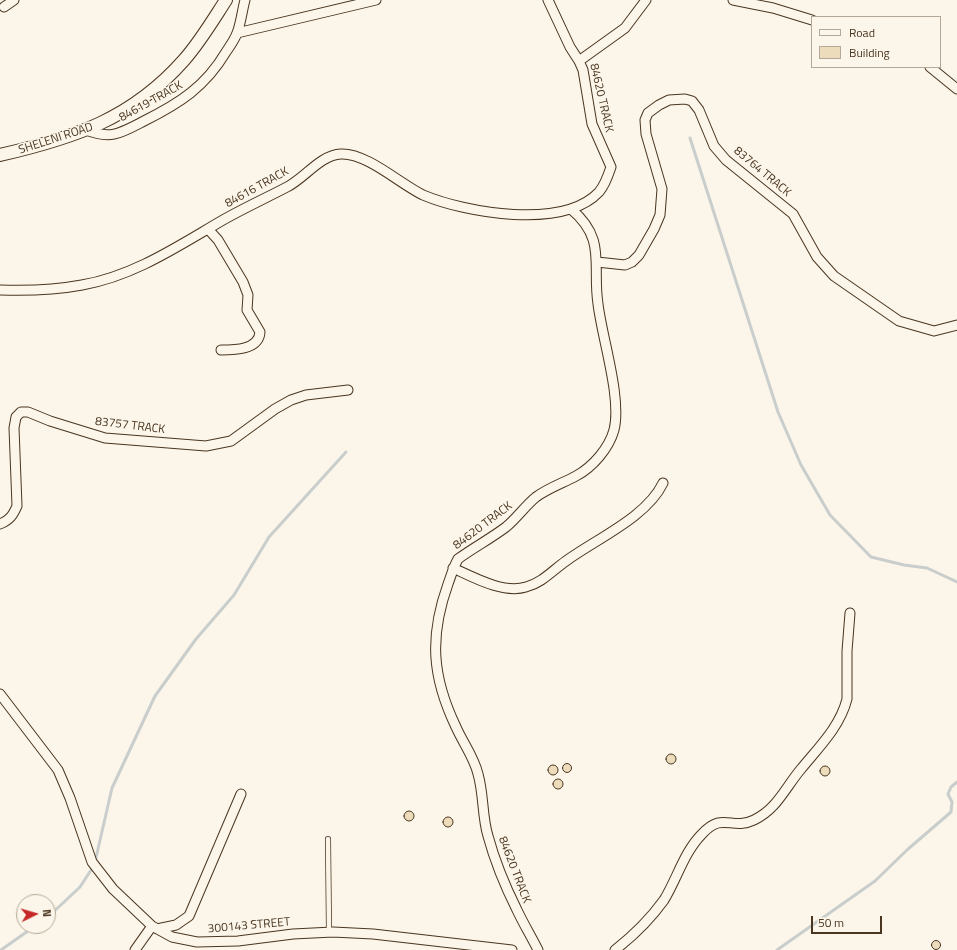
<!DOCTYPE html>
<style>
body{margin:0}
#map{position:relative;width:957px;height:950px;overflow:hidden;background:#fbf6e9;font-family:"Titillium Web",sans-serif}
canvas{display:block}
.legend{position:absolute;left:811px;top:16px;width:130px;height:52px;box-sizing:border-box;background:#fbf6e9;border:1px solid #b4a999;margin:0;padding:5px 7px;list-style:none;font-size:12px;color:#4a3520}
.legend li{display:flex;align-items:center;gap:8px;height:20px}
.legend b{width:20px;border:1px solid #b4a999}
.north{position:absolute;left:16px;top:894px;width:40px;height:40px;box-sizing:border-box;background:#fbf6e9;border:1px solid #b4a999;border-radius:50%;rotate:85deg;font-size:11px;font-weight:700;line-height:16px;text-align:center;color:#4a3520}
.north::after{content:'';display:block;margin:auto;width:14px;height:18px;background:#c62828;clip-path:polygon(50% 0,100% 100%,50% 72%,0 100%)}
.scale{position:absolute;left:811px;top:916px;width:71px;height:18px;box-sizing:border-box;border:2px solid #4a3520;border-top:0;padding-left:5px;font-size:12px;line-height:14px;white-space:nowrap;color:#4a3520;-webkit-text-stroke:3px #fbf6e9;paint-order:stroke}
</style>
<div id="map">
<canvas width="957" height="950"></canvas>
<ul class="legend">
<li><b style="height:5px;background:#fbf6e9"></b>Road</li>
<li><b style="height:11px;background:#ecdcbc"></b>Building</li>
</ul>
<div class="north">N</div>
<div class="scale">50 m</div>
</div>
<script>
const context = document.querySelector('canvas').getContext('2d');
context.lineJoin = 'round';
function trace(path, color, width, dash) { context.strokeStyle = color; context.lineWidth = width; context.lineCap = dash ? 'butt' : 'round'; context.setLineDash(dash || []); context.stroke(path); }
function paint(path, color) { context.fillStyle = color; context.fill(path, 'evenodd'); }
function write(font, color, halo, rows, align = 'center') {
  context.font = font + ' "Titillium Web",sans-serif'; context.lineWidth = 3; context.setLineDash([]); context.textBaseline = 'middle'; context.strokeStyle = halo; context.fillStyle = color; for (const [text, x, y, turn = 0] of rows) {
    context.save(); context.translate(x, y); context.rotate((+turn || 0) * Math.PI / 180); context.textAlign = isNaN(turn) ? turn : align; if (halo) context.strokeText(text, 0, 0); context.fillText(text, 0, 0); context.restore();
  }
}
trace(new Path2D(`
 M690 138 778 412 801 465 830 515 871 557 904 565 927 568 957 582
 M95 862 112 788 155 696 196 639 234 595 269 537 346 452
 M48 917 80 887 93 867
 M1 950 35 926
 M777 950 875 881 907 850 951 812 952 802 948 794 951 787 957 782`), '#c9cecd', 3);
const building = new Path2D(`
 M666 759a5 5 0 1 1 10 0a5 5 0 1 1-10 0Z
 M562.5 768a4.5 4.5 0 1 1 9 0a4.5 4.5 0 1 1-9 0Z
 M548 770a5 5 0 1 1 10 0a5 5 0 1 1-10 0Z
 M820 771a5 5 0 1 1 10 0a5 5 0 1 1-10 0Z
 M553 784a5 5 0 1 1 10 0a5 5 0 1 1-10 0Z
 M404 816a5 5 0 1 1 10 0a5 5 0 1 1-10 0Z
 M443 822a5 5 0 1 1 10 0a5 5 0 1 1-10 0Z
 M931.5 945a4.5 4.5 0 1 1 9 0a4.5 4.5 0 1 1-9 0Z`);
paint(building, '#ecdcbc');
trace(building, '#4a3520', 1);
const lane = new Path2D(`
 M328 839 329 932`);
const street = new Path2D(`
 M733 0 773 8 812 20
 M4 7 14 0
 M237 33 376 0
 M579 61 625 28 646 0
 M930 67 957 89
 M86 130C111 140 121 133 144 121 180 103 205 87 226 52 230 46 235 39 237 33 241 23 242 11 245 0
 M208 229 218 240 243 282 248 295 247 310 260 332C259 350 234 350 221 350
 M597 262 625 265 632 262 639 255 654 229 660 215 662 189 646 134 645 120 648 113 659 105 669 100 685 99 692 101 699 110 714 146 726 160 793 214 817 257 834 276 899 321 934 331 957 325
 M0 290C27 291 55 290 82 285 134 276 178 246 223 220 244 208 266 198 287 187 305 178 320 155 341 154 367 153 400 184 423 195 466 213 563 230 599 192 605 185 608 176 611 167L592 124 583 70 579 61 570 47 548 0
 M0 524C10 520 13 515 17 506L14 428 16 417 21 412H28L50 421 105 438 206 446 231 441 275 409 291 400 306 395 348 390
 M453 568C473 577 503 594 526 587 542 583 553 570 566 561 596 539 647 517 663 483
 M0 694 58 770 70 798 92 862 113 889 152 926 172 937 197 942 238 941 293 934 333 932 373 934 512 950
 M157 929 176 925 189 916 241 794
 M135 950 152 926
 M538 950C531 936 523 923 517 910 505 886 495 862 488 836 482 817 484 795 478 774 474 757 463 743 456 727 432 677 429 637 448 584 451 576 453 568 458 559 473 548 490 539 506 527 517 518 525 506 536 497 548 488 563 483 576 476 593 467 609 448 614 430 622 398 602 338 598 304 592 265 607 239 571 209
 M615 950C633 936 651 918 664 900 677 879 684 852 702 834 723 811 731 831 754 820 777 809 785 788 801 769 818 748 840 727 847 699V651L850 613`);
const secondary = new Path2D(`
 M0 155C74 138 132 119 184 60 200 42 213 20 226 0`);
trace(lane, '#4a3520', 6);
trace(street, '#4a3520', 11);
trace(secondary, '#4a3520', 14);
trace(lane, '#fbf6e9', 4.5);
trace(street, '#fbf6e9', 9);
trace(secondary, '#fbf6e9', 12);
write('12px', '#4a3520', '#fbf6e9', [
 ["84620 TRACK",601,98,77],
 ["84619 TRACK",151,102,-29],
 ["SHELENI ROAD",56,139,-18],
 ["83764 TRACK",762,172,40],
 ["84616 TRACK",257,188,-29],
 ["83757 TRACK",130,426,7],
 ["84620 TRACK",483,526,-37],
 ["84620 TRACK",514,870,69],
 ["300143 STREET",249,926,-5]
]);
</script>
